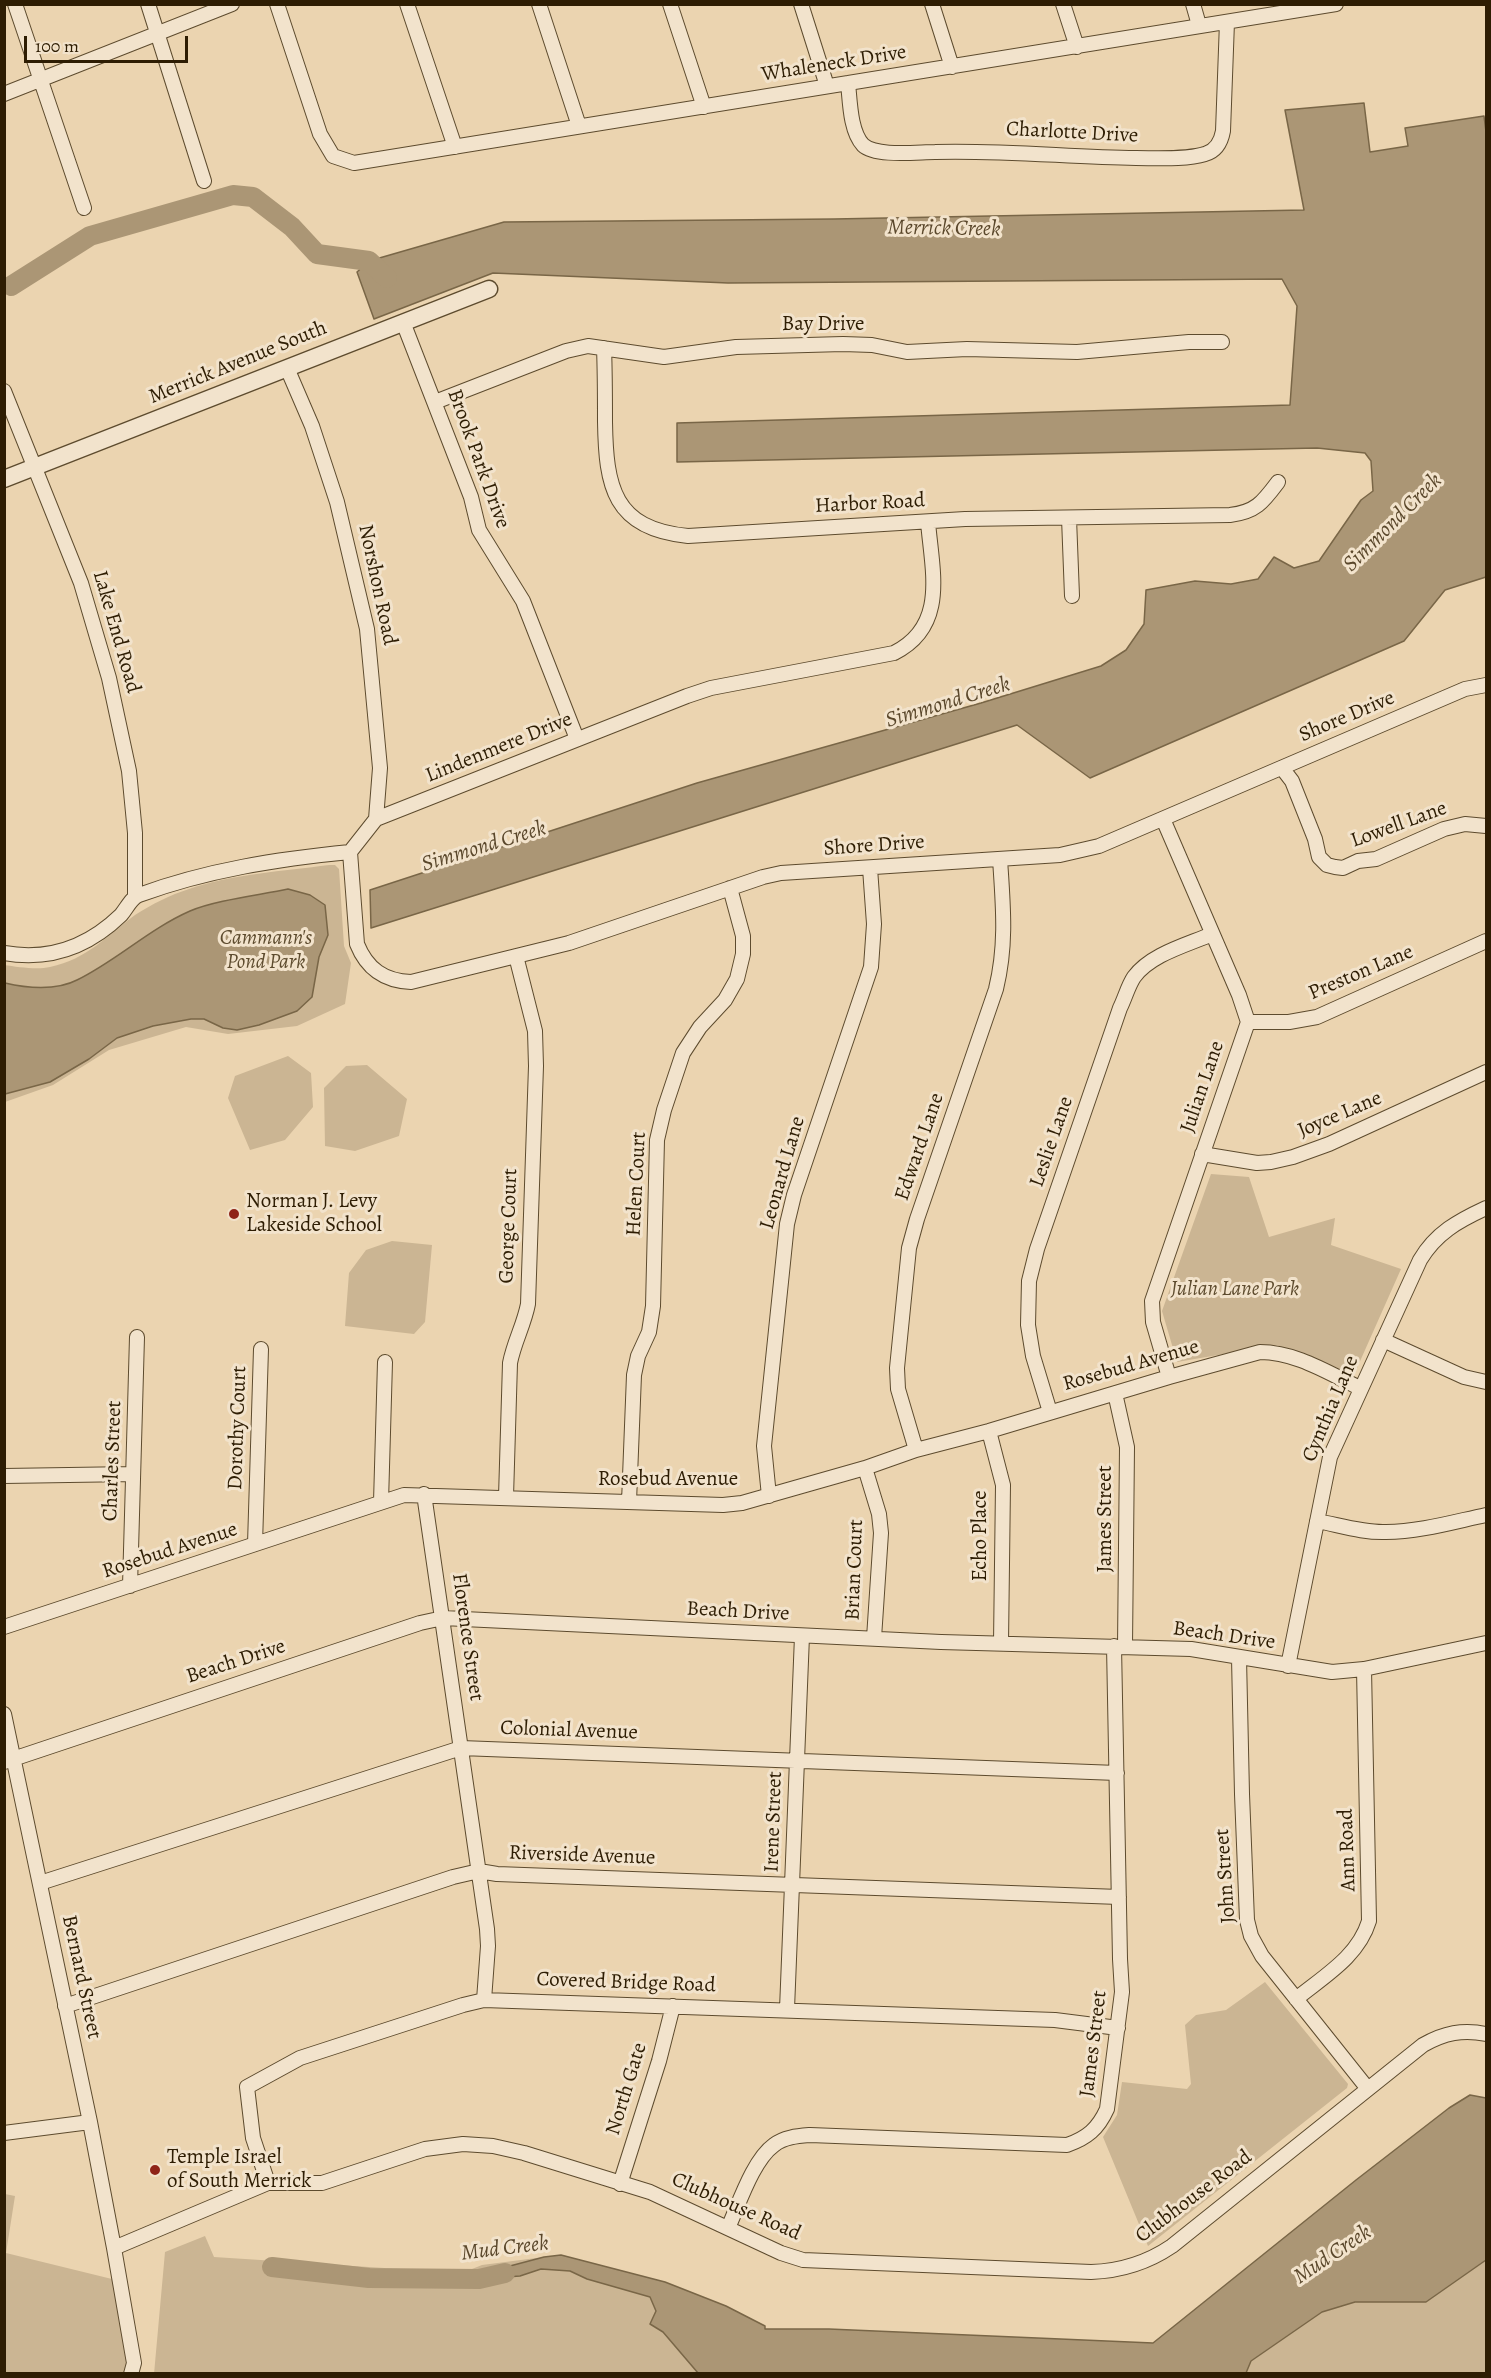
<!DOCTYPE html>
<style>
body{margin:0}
#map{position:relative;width:1491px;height:2378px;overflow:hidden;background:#ebd4b0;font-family:Alegreya,serif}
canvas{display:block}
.frame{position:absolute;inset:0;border:6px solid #2e1d03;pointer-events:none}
.scale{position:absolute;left:24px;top:36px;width:164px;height:27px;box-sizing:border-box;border:3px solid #2e1d03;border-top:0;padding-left:8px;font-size:18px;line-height:21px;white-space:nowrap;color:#2e1d03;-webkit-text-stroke:4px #f2e3cc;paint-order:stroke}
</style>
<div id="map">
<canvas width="1491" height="2378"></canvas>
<div class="frame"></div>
<div class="scale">100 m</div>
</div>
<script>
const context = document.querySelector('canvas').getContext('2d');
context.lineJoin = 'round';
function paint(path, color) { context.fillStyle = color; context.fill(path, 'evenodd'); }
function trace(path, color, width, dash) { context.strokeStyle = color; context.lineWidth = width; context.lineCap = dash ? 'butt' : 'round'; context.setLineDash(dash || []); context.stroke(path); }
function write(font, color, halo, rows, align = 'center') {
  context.font = font + ' Alegreya,serif'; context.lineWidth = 6; context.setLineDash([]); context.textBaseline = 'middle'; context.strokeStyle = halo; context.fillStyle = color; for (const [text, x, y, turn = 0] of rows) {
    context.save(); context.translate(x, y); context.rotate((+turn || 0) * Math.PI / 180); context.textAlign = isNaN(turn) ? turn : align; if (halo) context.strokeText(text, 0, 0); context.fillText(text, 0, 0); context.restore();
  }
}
paint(new Path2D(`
 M329 865H335L339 869 344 946 351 963 345 1004 297 1026 228 1034 186 1027 109 1050 53 1085 5 1102 4 965C18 967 37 970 50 967 88 959 106 936 135 915 152 904 170 895 189 889 232 874 284 871 329 865Z
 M288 1056 311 1073 313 1107 285 1140 250 1150 228 1098 235 1076Z
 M367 1065 407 1099 399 1136 355 1151 325 1146 324 1088 346 1066Z
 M1211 1174 1249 1177 1269 1237 1335 1218 1331 1245 1401 1269 1353 1377 1277 1345 1177 1362 1162 1311Z
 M392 1241 432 1245 425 1322 414 1334 345 1326 349 1273 366 1250Z
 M1265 1982 1348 2084 1347 2088 1148 2246 1103 2137 1117 2115 1122 2082 1187 2089 1191 2084 1185 2025 1196 2015 1226 2010Z
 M5 2194 15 2196 6 2253 116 2280 128 2363 126 2373 5 2374Z
 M205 2236 214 2257 462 2273 482 2265 544 2257 491 2271 480 2279 520 2276 541 2269 570 2271 587 2279 651 2297 656 2311 650 2324 663 2332 698 2373 154 2374 165 2252Z
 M1486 2260V2373L1246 2374 1251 2361 1322 2312 1355 2302H1426Z`), '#cbb593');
const water = new Path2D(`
 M1364 103 1370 152 1408 146 1405 128 1484 116 1486 132V577L1445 590 1404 641 1090 778 1017 725 371 928 370 890 697 783 981 703 1101 666 1126 650 1144 624 1146 590 1195 581 1231 584 1258 579 1274 557 1294 568 1319 561 1361 500 1373 491 1371 461 1365 453 1317 448 677 462V423L1290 405 1297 306 1282 279 728 283 493 273 374 319 357 272 369 261 504 222 834 219 1304 210 1285 110Z
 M288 889 310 895 325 905 328 935 319 957 312 997 297 1011 259 1025 237 1030 223 1028 204 1019H191L153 1026 117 1038 89 1059 50 1082 5 1094V983C26 988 56 991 77 980 116 961 149 929 190 911 216 900 260 895 288 889Z
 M1470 2095 1486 2098V2260L1426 2302H1355L1322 2312 1251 2361 1246 2373H698L663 2332 650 2324 656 2311 650 2297 587 2279 570 2271 541 2269 520 2276 479 2279 491 2271 544 2257 561 2255 665 2282 726 2306 765 2326V2329H829L1153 2343 1356 2180 1449 2108Z`);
paint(water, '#ab9675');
trace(water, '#796647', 1.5);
trace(new Path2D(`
 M11 286 90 236 233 195 253 197 292 227 317 254 369 261 387 278
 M272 2267 369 2278 479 2279 505 2273`), '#ab9675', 20);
const minor = new Path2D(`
 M15 4 84 208
 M148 4 204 181
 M277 4 320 134 333 156 354 163 1336 4
 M407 4 455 147
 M539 4 579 126
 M670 4 704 107
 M801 4 827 86
 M932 4 952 67
 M1063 4 1077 47
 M1193 4 1199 25
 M848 83C850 101 850 131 863 145 876 157 917 152 935 152 1002 150 1069 157 1136 158 1156 158 1186 160 1205 154 1216 151 1221 142 1223 131L1227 22
 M4 94 232 4
 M403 322 471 497 479 530 523 601 577 739
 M604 348C605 373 605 397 605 422 606 486 613 529 688 536L965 519 1230 515C1256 512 1263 502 1278 482
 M287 368 312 426 337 502 367 629 380 768 376 819
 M4 391 81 583 109 678 129 771 135 833V896
 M435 402 566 351 588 346 664 357 736 347 843 344 872 345 907 352 967 349 1077 352 1189 342H1222
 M1069 518 1072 596
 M1282 768 1292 781 1315 839 1319 857 1327 865 1335 867 1343 868 1358 861 1376 859 1444 829 1465 824 1486 826
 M1163 819 1239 995 1248 1022 1152 1301 1153 1322 1169 1377
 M350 852 357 944C367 969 384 981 411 982L569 943 763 877 781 873 1060 855 1099 846 1465 689 1486 685
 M4 953C49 961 88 947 121 915 127 908 131 898 139 895 207 870 278 859 350 852L376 819 687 696 711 688 894 653C948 626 932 571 928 522
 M1248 1022H1289L1317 1017 1486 941
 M1202 1154 1257 1163 1271 1162 1293 1157 1329 1144 1486 1072
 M1383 1340 1464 1377 1486 1382
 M1115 1393 1127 1447 1125 1646
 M1050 1412 1033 1356 1028 1325 1029 1281 1037 1249 1120 1008C1125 998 1128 986 1134 977 1151 954 1187 945 1212 934
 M989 1431 1003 1485 1001 1643
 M916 1450 898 1389 897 1368 909 1248 917 1219 996 989C1007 944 1003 905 1000 859
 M865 1468 879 1514 881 1533 874 1638
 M4 1476 133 1474
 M424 1494 487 1929 488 1946 484 2000
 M769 1496 764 1446 787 1224 794 1195 871 967 874 924 870 868
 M506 1497 510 1363C514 1342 524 1325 528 1304L536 1066 535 1031 516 956
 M381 1502 385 1362
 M629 1502 634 1375 638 1356 649 1332 653 1306 657 1140 664 1110 683 1053 700 1027 725 1000 737 979 743 954V936L730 888
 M1317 1521C1339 1525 1363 1533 1386 1532 1419 1532 1453 1522 1486 1515
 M255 1544 261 1349
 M130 1586 137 1337
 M4 1627 404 1495 723 1505 742 1503 865 1468 916 1450 989 1431 1169 1377 1260 1352C1296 1352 1328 1373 1360 1388
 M1239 1658 1242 1794 1247 1920 1251 1936 1262 1956 1368 2089
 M1288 1666 1330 1457 1420 1260C1436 1233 1458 1221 1486 1208
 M4 1714 90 2122 114 2248 134 2363 131 2374
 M4 1762 420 1623 443 1618 941 1642 1191 1649 1332 1672 1364 1669 1486 1643
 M40 1883 461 1748 1117 1773
 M1296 1999C1324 1976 1358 1957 1369 1921L1364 1669
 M65 2006 453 1877 479 1871 497 1874 1119 1897
 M787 2009 802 1636
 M4 2133 90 2122
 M268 2183 253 2138 247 2087 300 2058 463 2005 484 2000 1055 2020 1118 2028
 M620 2184 659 2061 673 2006
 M728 2228C739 2204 753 2160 774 2145 784 2137 798 2136 810 2135L1067 2145C1087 2138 1098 2129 1107 2109L1122 1992 1120 1959 1114 1646
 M114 2248 268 2183H322L425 2149 463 2144 493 2146 524 2153 650 2192 781 2253 803 2260 1091 2272C1122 2271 1147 2263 1172 2246L1423 2045C1444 2033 1463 2029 1486 2034`);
const tertiary = new Path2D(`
 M4 479 489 289`);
trace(minor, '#5d4b2e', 16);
trace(tertiary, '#5d4b2e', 19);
trace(minor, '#f2e3cc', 14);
trace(tertiary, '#f2e3cc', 16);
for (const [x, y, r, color] of [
 [234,1214,6,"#8f2418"],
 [155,2170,6,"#8f2418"]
]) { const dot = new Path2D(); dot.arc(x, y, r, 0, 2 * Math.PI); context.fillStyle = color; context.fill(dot); trace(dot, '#f2e3cc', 2); }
write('21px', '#2e1d03', '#f2e3cc', [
 ["Whaleneck Drive",834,64,-9],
 ["Charlotte Drive",1072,133,3],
 ["Bay Drive",823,325],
 ["Merrick Avenue South",238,363,-22],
 ["Brook Park Drive",478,459,70],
 ["Harbor Road",870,504,-3],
 ["Norshon Road",377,585,78],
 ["Lake End Road",116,632,74],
 ["Shore Drive",1347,717,-23],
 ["Lindenmere Drive",499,748,-22],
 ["Lowell Lane",1399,825,-20],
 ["Shore Drive",874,846,-4],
 ["Preston Lane",1361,973,-23],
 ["Julian Lane",1203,1087,-71],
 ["Joyce Lane",1340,1115,-23],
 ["Leslie Lane",1052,1142,-71],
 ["Edward Lane",920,1147,-71],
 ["Leonard Lane",783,1173,-74],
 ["Helen Court",637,1184,-87],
 ["George Court",509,1226,-88],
 ["Rosebud Avenue",1131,1366,-16],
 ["Cynthia Lane",1331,1409,-67],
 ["Dorothy Court",238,1428,-88],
 ["Charles Street",113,1461,-88],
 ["Rosebud Avenue",668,1480],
 ["James Street",1106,1519,-90],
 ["Echo Place",981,1536,-90],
 ["Rosebud Avenue",170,1551,-18],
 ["Brian Court",855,1570,-88],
 ["Beach Drive",738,1612,3],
 ["Beach Drive",1224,1636,8],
 ["Florence Street",467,1637,82],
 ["Beach Drive",236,1662,-18],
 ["Colonial Avenue",569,1731,2],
 ["Irene Street",774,1822,-88],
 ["Ann Road",1348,1850,-92],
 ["Riverside Avenue",582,1856,2],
 ["John Street",1226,1876,-94],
 ["Bernard Street",81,1977,78],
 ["Covered Bridge Road",626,1983,2],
 ["James Street",1094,2044,-83],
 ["North Gate",627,2089,-73],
 ["Clubhouse Road",1194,2197,-37],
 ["Clubhouse Road",736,2207,24]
]);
write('italic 21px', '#5d4b2e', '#f2e3cc', [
 ["Cammann's",266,939],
 ["Pond Park",266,963],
 ["Julian Lane Park",1235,1290]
]);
write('21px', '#2e1d03', '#f2e3cc', [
 ["Norman J. Levy",246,1202],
 ["Lakeside School",246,1226],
 ["Temple Israel",167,2158],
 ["of South Merrick",167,2182]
], 'left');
write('italic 22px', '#5a472b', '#f2e3cc', [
 ["Merrick Creek",944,229,1],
 ["Simmond Creek",1393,523,-45],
 ["Simmond Creek",948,703,-17],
 ["Simmond Creek",484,847,-17],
 ["Mud Creek",505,2249,-7],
 ["Mud Creek",1333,2255,-34]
]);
</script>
